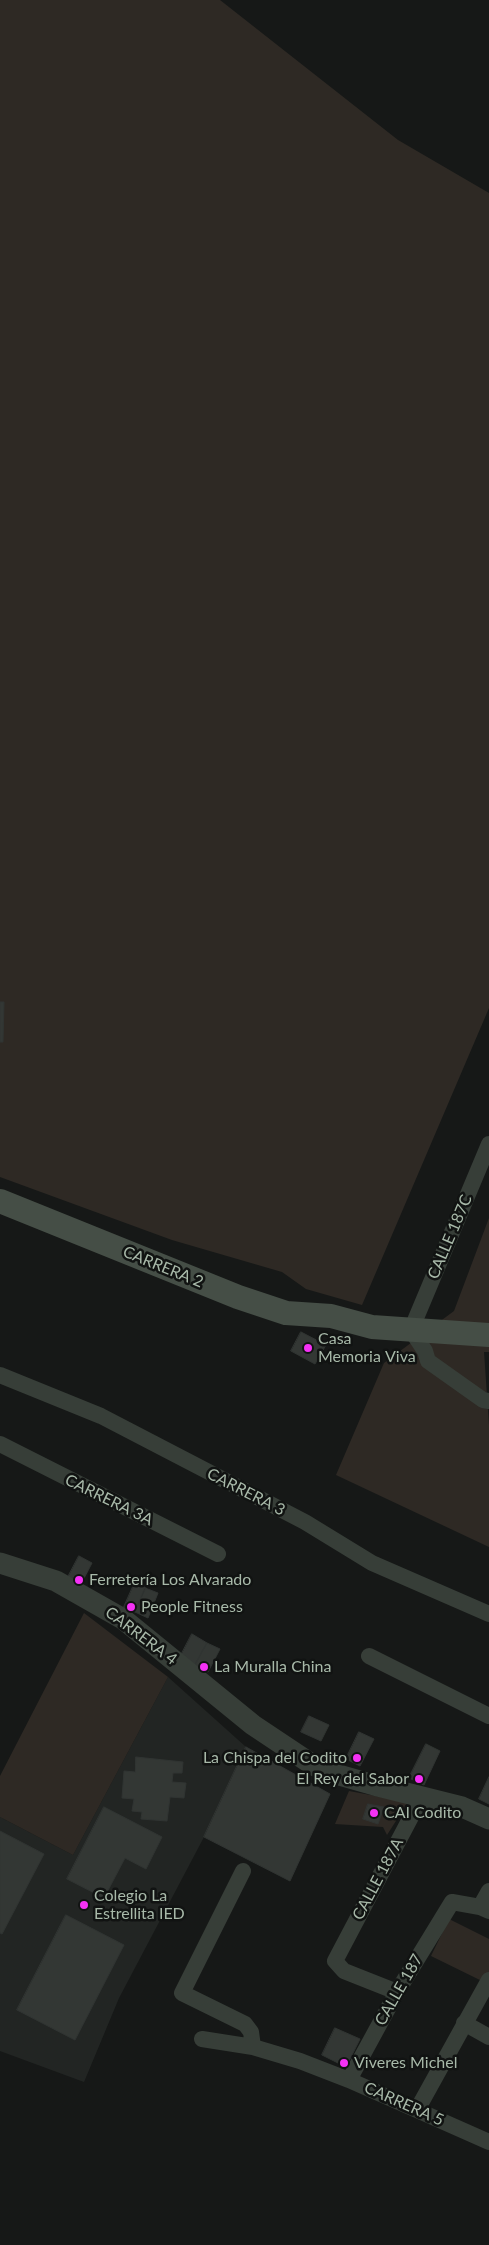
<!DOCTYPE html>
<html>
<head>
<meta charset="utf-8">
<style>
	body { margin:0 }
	canvas { display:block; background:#161817 }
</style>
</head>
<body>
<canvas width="489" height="2245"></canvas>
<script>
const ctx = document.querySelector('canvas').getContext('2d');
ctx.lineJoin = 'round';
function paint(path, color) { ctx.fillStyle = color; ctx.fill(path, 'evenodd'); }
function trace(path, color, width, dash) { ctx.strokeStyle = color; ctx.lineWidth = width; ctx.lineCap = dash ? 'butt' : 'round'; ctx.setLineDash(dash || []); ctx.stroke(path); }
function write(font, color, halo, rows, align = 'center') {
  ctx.font = font + ' Lato,sans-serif'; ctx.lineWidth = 5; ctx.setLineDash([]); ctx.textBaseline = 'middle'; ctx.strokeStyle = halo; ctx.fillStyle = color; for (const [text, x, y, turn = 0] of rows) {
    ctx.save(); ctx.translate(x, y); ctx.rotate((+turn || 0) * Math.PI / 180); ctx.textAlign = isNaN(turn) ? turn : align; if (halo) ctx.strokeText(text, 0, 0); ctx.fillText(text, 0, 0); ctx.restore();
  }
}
paint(new Path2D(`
	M 168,1677 L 246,1747 L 204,1837 L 119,1998 L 84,2082 L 0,2051 L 0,1817 L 73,1855 Z`), '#222523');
paint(new Path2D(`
	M 0,0 L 220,0 L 398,140 L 489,193 L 489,1008 L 362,1305 L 306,1289 L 282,1272 L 172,1240 L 0,1177 Z
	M 489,1218 L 489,1352 L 484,1352 L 489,1425 L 489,1547 L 336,1475 L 384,1363 L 454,1311 Z
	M 84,1613 L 168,1677 L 73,1855 L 0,1817 L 0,1776 Z
	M 349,1791 L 408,1802 L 387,1835 L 383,1827 L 335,1824 Z
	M 449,1919 L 489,1939 L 489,1973 L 484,1982 L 431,1956 Z`), '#2e2924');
const building = new Path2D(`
	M 0,1002 L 4,1002 L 3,1042 L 0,1042 Z
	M 301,1332 L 326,1345 L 315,1364 L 291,1351 Z
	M 79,1556 L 92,1563 L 81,1584 L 68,1577 Z
	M 136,1580 L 147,1585 L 135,1612 L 124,1607 Z
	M 145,1588 L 158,1593 L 148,1618 L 135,1612 Z
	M 192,1634 L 207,1643 L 195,1665 L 180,1657 Z
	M 207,1643 L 220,1649 L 208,1672 L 195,1665 Z
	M 309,1716 L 329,1725 L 321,1741 L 301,1732 Z
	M 359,1732 L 374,1739 L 360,1766 L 346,1759 Z
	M 426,1744 L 440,1751 L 424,1785 L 409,1778 Z
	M 246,1747 L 330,1794 L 290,1881 L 204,1837 Z
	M 136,1757 L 183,1762 L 182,1773 L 173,1773 L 172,1782 L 186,1783 L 184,1798 L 170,1797 L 167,1821 L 141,1819 L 142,1812 L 132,1811 L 134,1799 L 122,1798 L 124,1771 L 135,1772 Z
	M 489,1777 L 489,1804 L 479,1799 Z
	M 368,1804 L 384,1807 L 378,1824 L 363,1819 Z
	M 104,1807 L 162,1837 L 146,1869 L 125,1858 L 104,1898 L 67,1879 Z
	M 0,1831 L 44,1854 L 2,1934 L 0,1933 Z
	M 66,1915 L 124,1945 L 75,2040 L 17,2010 Z
	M 335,2028 L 360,2039 L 346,2067 L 322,2055 Z`);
paint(building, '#333734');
trace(building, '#303432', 1);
trace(new Path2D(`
	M 489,1144 L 411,1330 L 425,1351 L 428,1361 L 483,1400 L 489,1401
	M 0,1375 L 101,1416 L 305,1522 L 372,1563 L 489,1614
	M 0,1444 L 218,1554
	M 369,1656 L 489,1716
	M 243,1871 L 182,1993 L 245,2024 L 251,2032 L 253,2047
	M 480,1907 L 489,1891
	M 397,1992 L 344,1971 L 335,1961 L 421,1798
	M 464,2023 L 489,2037
	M 202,2039 L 253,2047 L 300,2061 L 349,2080 L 489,2142
	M 349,2080 L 397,1992 L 452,1902 L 480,1907 L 489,1911
	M 417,2110 L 489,1980`), '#373e38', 16);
trace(new Path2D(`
	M 0,1563 L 56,1581 L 123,1619 L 253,1725 L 313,1765 L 332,1773 L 374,1785 L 462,1807 L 489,1819`), '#373e38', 21);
trace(new Path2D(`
	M 0,1201 L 238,1297 L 286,1313 L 331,1316 L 372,1327 L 489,1335`), '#454e46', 24);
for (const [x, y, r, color] of [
	[308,1348,5,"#f531f5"],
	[79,1580,5,"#f531f5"],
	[131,1607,5,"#f531f5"],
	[204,1667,5,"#f531f5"],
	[357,1758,5,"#f531f5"],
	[419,1779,5,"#f531f5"],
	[374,1813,5,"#f531f5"],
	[84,1905,5,"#f531f5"],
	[344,2063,5,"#f531f5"]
]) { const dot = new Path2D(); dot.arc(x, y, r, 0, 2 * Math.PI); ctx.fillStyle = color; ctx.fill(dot); trace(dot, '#111312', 2); }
write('16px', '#a8b9a9', '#111312', [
	["CALLE 187C",450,1237,-67],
	["CARRERA 2",163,1267,22],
	["CARRERA 3",246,1492,27],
	["CARRERA 3A",109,1500,26],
	["CARRERA 4",141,1636,37],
	["CALLE 187A",378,1879,-62],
	["CALLE 187",399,1990,-60],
	["CARRERA 5",404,2104,24]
]);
write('16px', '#a8b9a9', '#111312', [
	["Casa",318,1339],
	["Memoria Viva",318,1357],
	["Ferretería Los Alvarado",89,1580],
	["People Fitness",141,1607],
	["La Muralla China",214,1667],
	["La Chispa del Codito",347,1758,"right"],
	["El Rey del Sabor",409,1779,"right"],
	["CAI Codito",384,1813],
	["Colegio La",94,1896],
	["Estrellita IED",94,1914],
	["Viveres Michel",354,2063]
], 'left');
</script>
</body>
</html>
